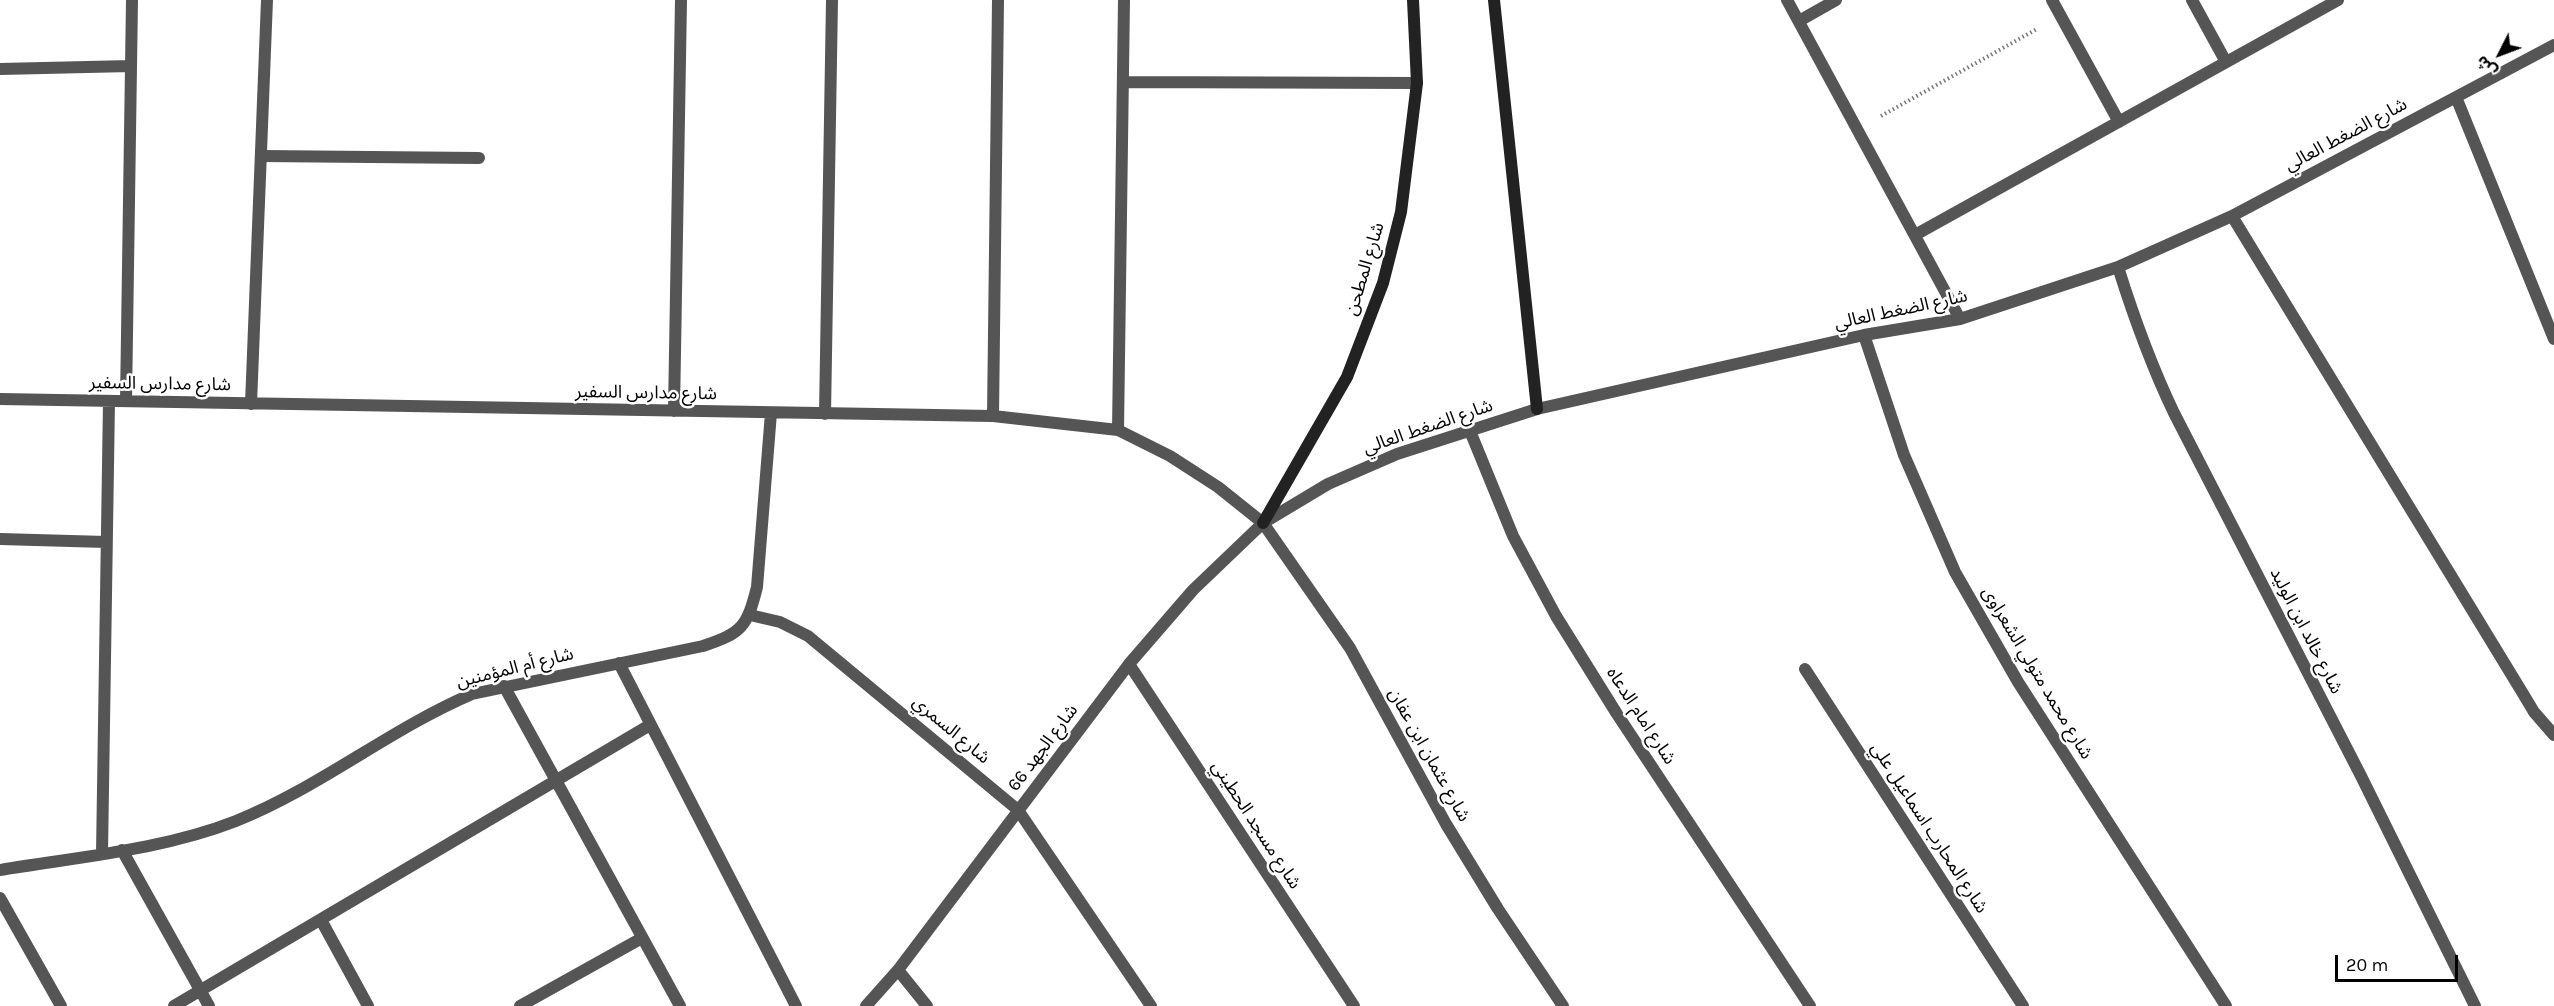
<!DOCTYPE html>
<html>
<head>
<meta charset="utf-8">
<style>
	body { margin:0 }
	#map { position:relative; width:2554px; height:1006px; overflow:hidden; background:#fff; font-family:Karla,"Noto Sans Arabic",sans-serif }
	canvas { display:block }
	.north { position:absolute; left:2470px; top:24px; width:60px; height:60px; -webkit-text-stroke:4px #fff; paint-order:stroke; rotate:228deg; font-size:16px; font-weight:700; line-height:24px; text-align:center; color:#000 }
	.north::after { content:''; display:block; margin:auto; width:21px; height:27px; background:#000; clip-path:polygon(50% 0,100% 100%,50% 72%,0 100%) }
	.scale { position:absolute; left:2335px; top:955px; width:123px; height:27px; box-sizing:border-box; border:3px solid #000; border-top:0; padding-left:8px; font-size:18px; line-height:21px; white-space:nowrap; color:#000; -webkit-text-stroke:4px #fff; paint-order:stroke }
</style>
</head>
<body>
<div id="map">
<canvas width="2554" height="1006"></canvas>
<div class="north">ش</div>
<div class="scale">20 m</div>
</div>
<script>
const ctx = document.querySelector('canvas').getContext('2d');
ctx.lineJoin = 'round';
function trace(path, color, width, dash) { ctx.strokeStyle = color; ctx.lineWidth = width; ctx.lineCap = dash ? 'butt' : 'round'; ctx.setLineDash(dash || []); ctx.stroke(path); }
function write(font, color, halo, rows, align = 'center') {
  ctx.font = font + ' Karla,"Noto Sans Arabic",sans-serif'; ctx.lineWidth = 5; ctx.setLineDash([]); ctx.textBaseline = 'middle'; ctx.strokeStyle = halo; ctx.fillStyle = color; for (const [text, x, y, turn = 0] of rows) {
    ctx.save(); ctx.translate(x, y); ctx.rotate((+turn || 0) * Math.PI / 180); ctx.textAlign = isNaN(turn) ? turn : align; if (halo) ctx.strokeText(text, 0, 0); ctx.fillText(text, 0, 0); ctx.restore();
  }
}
trace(new Path2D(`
	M 1881,116 L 2037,29`), '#777', 4, [1.5, 3]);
trace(new Path2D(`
	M 261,156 L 479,158`), '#555', 12);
trace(new Path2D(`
	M 1787,0 L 1960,319
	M 2052,0 L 2119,122
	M 2192,0 L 2226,62
	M 1799,21 L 1836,0
	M 0,69 L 131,66
	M 1123,82 L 1417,83
	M 2456,97 L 2554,339
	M 2232,216 L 2522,692 L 2534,712 L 2554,735
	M 1915,235 L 2338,0
	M 2118,267 C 2134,318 2151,365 2174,413 L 2360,774 L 2475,1006
	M 1864,335 L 1904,455 L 1955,572 L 2018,682 L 2226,1006
	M 0,399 L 993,416 L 1118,430 L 1170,456 L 1218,487 L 1263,523 L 1350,648 L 1446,824 L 1498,909 L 1563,1006
	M 126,401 L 132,0
	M 251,404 L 267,0
	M 674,411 L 681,0
	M 825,414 L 832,0
	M 993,416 L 998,0
	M 1118,430 L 1124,0
	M 1470,431 L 1513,536 L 1556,616 L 1617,714 L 1810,1006
	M 0,539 L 106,542
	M 750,615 L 780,622 L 808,636 L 1018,810 L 1151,1006
	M 619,663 L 796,1006
	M 1129,664 L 1354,1006
	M 1805,669 L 2023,1006
	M 504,686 L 680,1006
	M 122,850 L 209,1006
	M 102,853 L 109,401
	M 0,870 C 78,857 162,850 236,821 C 319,788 390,729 472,694 L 703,646 C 742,633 747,627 757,587 L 771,413
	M 0,898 L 61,1006
	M 321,920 L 368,1006
	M 898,970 L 927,1006
	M 174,1006 L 650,725
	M 520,1006 L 642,938
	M 866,1006 L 898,970 L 1129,664 L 1193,590 L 1263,523 L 1328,484 L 1397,454 L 1537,409 L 1864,335 L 1960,319 L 2118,267 L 2232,216 L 2554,45`), '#555', 12);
trace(new Path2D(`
	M 1494,0 L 1537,409
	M 1263,523 L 1347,377 L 1383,283 L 1401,212 L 1417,83 L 1413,0`), '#222', 12);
write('18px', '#000', '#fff', [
	["شارع الضغط العالي",2346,135,-28],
	["شارع المطحن",1365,269,-73],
	["شارع الضغط العالي",1901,310,-12],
	["شارع مدارس السفير",160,384,1],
	["شارع مدارس السفير",646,393,1],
	["شارع الضغط العالي",1428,427,-19],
	["شارع خالد ابن الوليد",2306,631,63],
	["شارع أم المؤمنين",515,668,-14],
	["شارع محمد متولي الشعراوى",2037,673,59],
	["شارع امام الدعاه",1641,716,57],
	["شارع السمري",951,730,40],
	["شارع الجهد 66",1043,748,-53],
	["شارع عثمان ابن عفان",1429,755,61],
	["شارع مسجد الحطيني",1256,825,57],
	["شارع المحارب اسماعيل علي",1929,828,57]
]);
</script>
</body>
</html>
